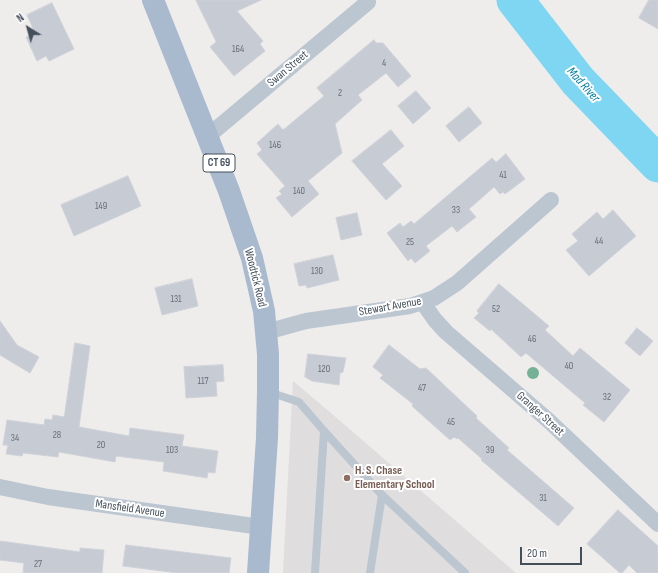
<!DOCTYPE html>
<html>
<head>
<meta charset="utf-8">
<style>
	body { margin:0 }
	#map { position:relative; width:658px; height:573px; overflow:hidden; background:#efecec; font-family:"Sofia Sans Condensed",sans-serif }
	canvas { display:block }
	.north { position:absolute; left:8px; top:8px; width:40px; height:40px; -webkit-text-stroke:3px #fff; paint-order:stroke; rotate:323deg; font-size:11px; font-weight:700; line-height:16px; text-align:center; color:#434f5b }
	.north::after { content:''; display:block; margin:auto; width:14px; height:18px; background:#434f5b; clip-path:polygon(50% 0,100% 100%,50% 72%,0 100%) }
	.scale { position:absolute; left:520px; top:547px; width:62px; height:18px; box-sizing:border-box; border:2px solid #434f5b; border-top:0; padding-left:5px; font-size:12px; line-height:14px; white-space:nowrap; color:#434f5b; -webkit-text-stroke:3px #fff; paint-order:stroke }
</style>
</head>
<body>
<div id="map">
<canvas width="658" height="573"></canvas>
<div class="north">N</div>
<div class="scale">20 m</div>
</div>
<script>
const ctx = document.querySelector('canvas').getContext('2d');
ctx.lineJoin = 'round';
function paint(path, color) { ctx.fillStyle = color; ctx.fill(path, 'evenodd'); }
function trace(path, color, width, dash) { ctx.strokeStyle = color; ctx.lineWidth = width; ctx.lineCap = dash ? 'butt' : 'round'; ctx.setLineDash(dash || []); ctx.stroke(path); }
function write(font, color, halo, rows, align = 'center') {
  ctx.font = font + ' "Sofia Sans Condensed",sans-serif'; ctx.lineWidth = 4; ctx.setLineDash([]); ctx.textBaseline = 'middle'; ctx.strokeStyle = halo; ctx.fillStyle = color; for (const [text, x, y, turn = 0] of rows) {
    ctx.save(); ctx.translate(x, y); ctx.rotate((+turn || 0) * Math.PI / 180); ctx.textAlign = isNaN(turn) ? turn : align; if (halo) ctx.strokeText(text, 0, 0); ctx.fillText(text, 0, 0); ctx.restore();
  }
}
paint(new Path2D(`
	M 293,381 L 331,413 L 516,573 L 283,573 Z`), '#e0ddde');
trace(new Path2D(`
	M 515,0 L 578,81 L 658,164`), '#7ed6f3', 37);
const building = new Path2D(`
	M 196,0 L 261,0 L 237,11 L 263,41 L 260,44 L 265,51 L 234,76 L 210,47 L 216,42 Z
	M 649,0 L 658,0 L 658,29 L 639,18 Z
	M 52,3 L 74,49 L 49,61 L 46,56 L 37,61 L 26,37 L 35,33 L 27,15 Z
	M 374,40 L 376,43 L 383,43 L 411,76 L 398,87 L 386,73 L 358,95 L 362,100 L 335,124 L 342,153 L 308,181 L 319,194 L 292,217 L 276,198 L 282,194 L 279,191 L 285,186 L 257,154 L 262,150 L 257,143 L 278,124 L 283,130 L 324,96 L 317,88 Z
	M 416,91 L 431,108 L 413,124 L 398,106 Z
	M 469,107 L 482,123 L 459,142 L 446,126 Z
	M 391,130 L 404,146 L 382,164 L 402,186 L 386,200 L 352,161 Z
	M 506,154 L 525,179 L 505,194 L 503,192 L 500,194 L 494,187 L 469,209 L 476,217 L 457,232 L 452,226 L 426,246 L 430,251 L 415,263 L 411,258 L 408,261 L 387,233 L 400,223 L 403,227 L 411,221 L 414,224 L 492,158 L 496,162 Z
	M 128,176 L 141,206 L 74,236 L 61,205 Z
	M 613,210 L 636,236 L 589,276 L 566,250 L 578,241 L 572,234 L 597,212 L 603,219 Z
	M 357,213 L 362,235 L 341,240 L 336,218 Z
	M 333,255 L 339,280 L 307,288 L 306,285 L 299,286 L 294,264 Z
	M 192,279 L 198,306 L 162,315 L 155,288 Z
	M 499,284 L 549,326 L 545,330 L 573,356 L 580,348 L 630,390 L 604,422 L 583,405 L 585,403 L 533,359 L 526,353 L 521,357 L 491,329 L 490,331 L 474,318 L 479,313 L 477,311 Z
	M 0,321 L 17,345 L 39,357 L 30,373 L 0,355 Z
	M 637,328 L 653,341 L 640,356 L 625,343 Z
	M 75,343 L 90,346 L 79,427 L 129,436 L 130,428 L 184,435 L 182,446 L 218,451 L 215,473 L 208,472 L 207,478 L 163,471 L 164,462 L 116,456 L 115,462 L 59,452 L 58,457 L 23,453 L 22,456 L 6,454 L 8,445 L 3,445 L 7,420 L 44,425 L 45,419 L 52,420 L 53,415 L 64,417 Z
	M 389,345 L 420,369 L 426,368 L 477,416 L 476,418 L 509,448 L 507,450 L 574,508 L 558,526 L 481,460 L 482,459 L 458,438 L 457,439 L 454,437 L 450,440 L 412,406 L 413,404 L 380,378 L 383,375 L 373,367 Z
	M 308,354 L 346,358 L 343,372 L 340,373 L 339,385 L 312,381 L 305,377 Z
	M 223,365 L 224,381 L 216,382 L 217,396 L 186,398 L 184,367 Z
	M 618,510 L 658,546 L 658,573 L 637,573 L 629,565 L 622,573 L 620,573 L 587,544 Z
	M 0,541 L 80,552 L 80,548 L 104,550 L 102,573 L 23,573 L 24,563 L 0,560 Z
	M 126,545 L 231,558 L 229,573 L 178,573 L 123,566 Z`);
paint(building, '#c7cbd3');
trace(building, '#cfd2d9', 1);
trace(new Path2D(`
	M 269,392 L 299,402 L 324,431 L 382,495 L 370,573
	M 382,495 L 465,573
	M 315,573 L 324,431`), '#bbc6d0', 8);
trace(new Path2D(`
	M 208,136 L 368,2
	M 423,303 L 435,320 L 446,332 L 549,421 L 658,524
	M 266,332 L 306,321 L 410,306 L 434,298 L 457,283 L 551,200
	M 0,487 L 48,497 L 261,527`), '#bbc6d0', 16);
trace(new Path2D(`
	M 153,0 L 229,191 L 252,258 L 264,311 L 268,354 L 268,391 L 267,438 L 258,573`), '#a9bace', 22);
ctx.fillStyle = '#74b195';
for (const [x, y] of [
	[533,373]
]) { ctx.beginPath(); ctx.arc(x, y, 6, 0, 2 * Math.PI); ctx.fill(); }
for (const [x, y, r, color] of [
	[347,478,4,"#8d6e63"]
]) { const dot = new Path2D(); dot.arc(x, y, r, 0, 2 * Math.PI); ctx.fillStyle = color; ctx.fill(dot); trace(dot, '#fff', 1.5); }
write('10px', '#646e79', null, [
	["164",238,49],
	["4",384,63],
	["2",340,93],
	["146",275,145],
	["41",503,175],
	["140",299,191],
	["149",101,206],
	["33",456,210],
	["44",599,241],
	["25",410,242],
	["130",317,271],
	["131",176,299],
	["52",496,309],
	["46",532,339],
	["40",569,366],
	["120",324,369],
	["117",203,381],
	["47",422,388],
	["32",607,397],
	["45",451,422],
	["28",57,435],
	["34",15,438],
	["20",101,445],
	["103",172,450],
	["39",490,450],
	["31",543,498],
	["27",38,564]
]);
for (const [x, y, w] of [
	[219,163,32]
]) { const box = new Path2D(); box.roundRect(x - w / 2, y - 9, w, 18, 3); ctx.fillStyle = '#fff'; ctx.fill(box); trace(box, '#434f5b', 1); }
write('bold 11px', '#434f5b', null, [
	["CT 69",219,163]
]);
write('12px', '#434f5b', '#fff', [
	["Swan Street",288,69,-40],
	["Woodtick Road",255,278,76],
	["Stewart Avenue",390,307,-10],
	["Granger Street",540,414,42],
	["Mansfield Avenue",130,509,8]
]);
write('bold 12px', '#785e54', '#fff', [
	["H. S. Chase",355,471],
	["Elementary School",355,485]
], 'left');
write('italic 13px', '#017fa9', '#fff', [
	["Mad River",583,85,48]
]);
</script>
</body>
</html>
